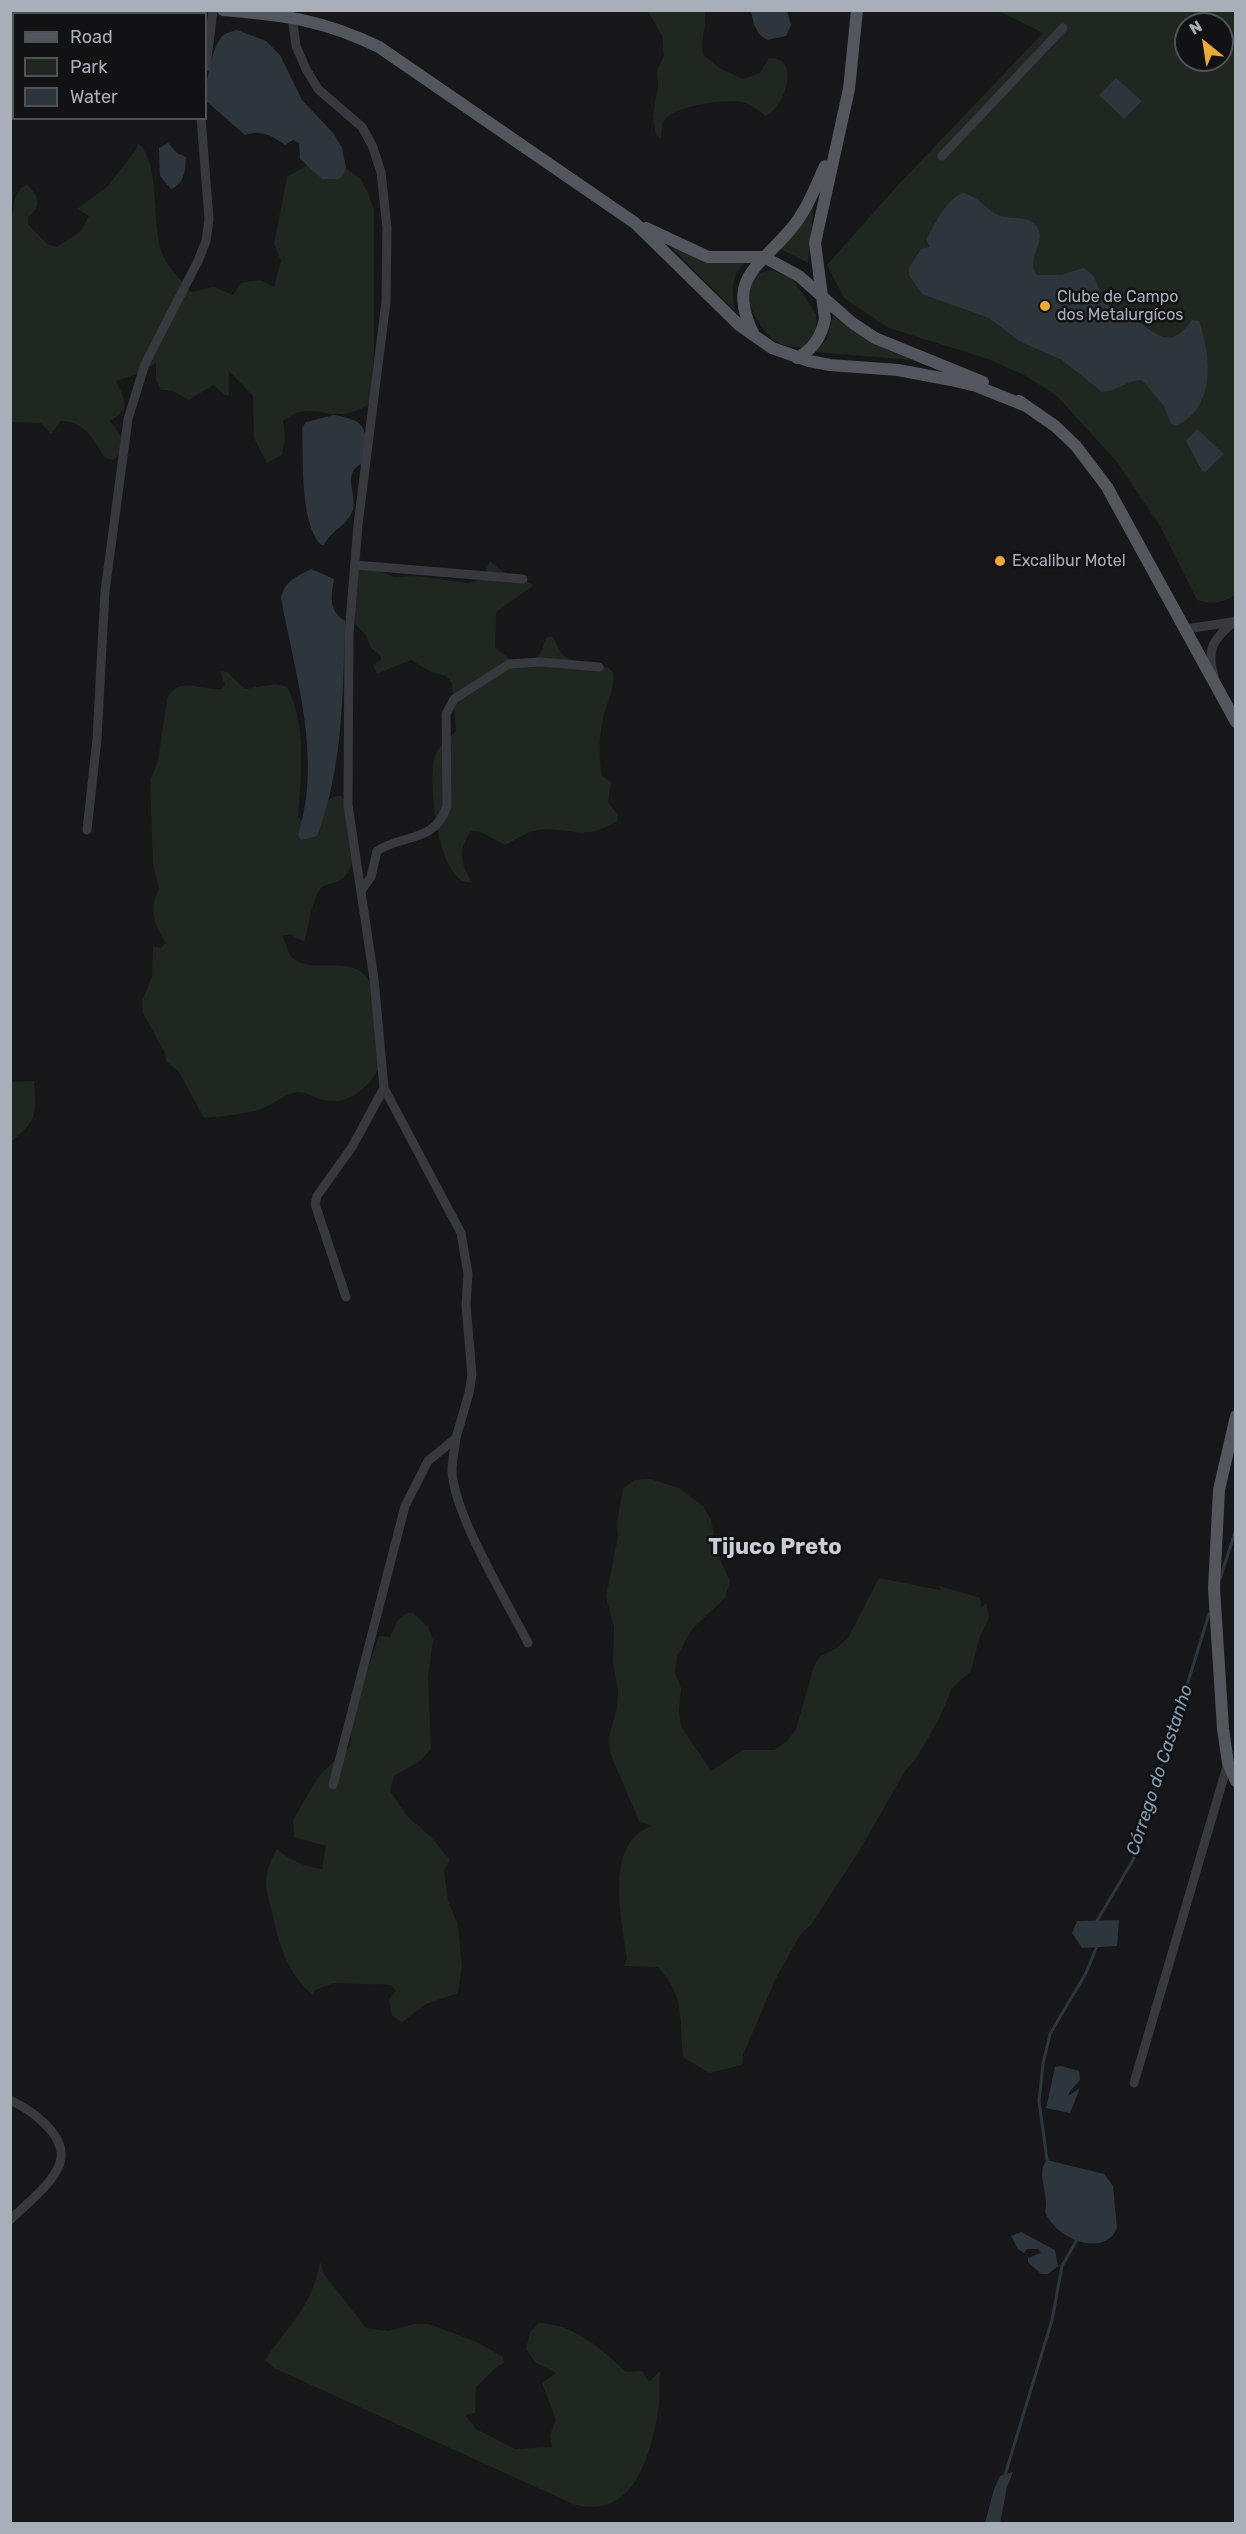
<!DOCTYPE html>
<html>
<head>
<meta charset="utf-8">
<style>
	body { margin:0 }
	#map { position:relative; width:1246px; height:2534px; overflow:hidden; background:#171719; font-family:Rubik,sans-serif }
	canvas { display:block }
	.frame { position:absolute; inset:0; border:12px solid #a9afb8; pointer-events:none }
	.legend { position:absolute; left:12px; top:12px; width:195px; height:108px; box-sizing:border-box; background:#121214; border:2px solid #4e5156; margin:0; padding:8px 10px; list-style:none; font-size:18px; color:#a9afb8 }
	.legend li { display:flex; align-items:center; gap:12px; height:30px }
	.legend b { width:30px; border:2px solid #4e5156 }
	.north { position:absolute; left:1174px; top:12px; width:60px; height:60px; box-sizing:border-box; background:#121214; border:2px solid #4e5156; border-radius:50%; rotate:330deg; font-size:16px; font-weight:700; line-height:24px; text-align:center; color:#a9afb8 }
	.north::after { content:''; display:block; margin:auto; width:21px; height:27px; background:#edaa3a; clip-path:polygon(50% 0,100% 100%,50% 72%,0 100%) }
</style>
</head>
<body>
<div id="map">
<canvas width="1246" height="2534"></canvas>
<div class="frame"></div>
<ul class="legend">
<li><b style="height:8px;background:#54565d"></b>Road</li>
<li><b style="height:16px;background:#1f2720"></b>Park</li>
<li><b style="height:16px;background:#2d363d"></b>Water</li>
</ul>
<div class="north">N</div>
</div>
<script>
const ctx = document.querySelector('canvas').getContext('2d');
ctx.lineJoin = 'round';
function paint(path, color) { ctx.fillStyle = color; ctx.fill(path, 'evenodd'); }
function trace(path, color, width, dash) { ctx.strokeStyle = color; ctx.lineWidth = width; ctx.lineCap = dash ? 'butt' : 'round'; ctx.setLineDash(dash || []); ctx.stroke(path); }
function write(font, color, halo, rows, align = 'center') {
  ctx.font = font + ' Rubik,sans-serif'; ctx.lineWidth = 5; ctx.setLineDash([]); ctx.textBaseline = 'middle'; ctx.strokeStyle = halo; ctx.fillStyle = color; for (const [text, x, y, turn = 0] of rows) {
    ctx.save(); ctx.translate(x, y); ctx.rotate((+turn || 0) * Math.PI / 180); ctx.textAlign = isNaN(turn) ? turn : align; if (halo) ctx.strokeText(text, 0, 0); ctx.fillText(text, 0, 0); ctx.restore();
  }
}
paint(new Path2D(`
	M 11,10 L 117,10 L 117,11 L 111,14 L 14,14 L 13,56 L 11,58 Z
	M 648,11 L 704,11 C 708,26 700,37 703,55 L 721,69 L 743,79 L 760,73 L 769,58 C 802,56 785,107 766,116 C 759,110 751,104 741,102 C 723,99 682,105 667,117 C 661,122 662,131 661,139 L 656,135 L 653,116 L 658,86 L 657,70 L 664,56 L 662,36 Z
	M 999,11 L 1235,11 L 1235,595 C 1222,604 1212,604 1197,600 L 1160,526 L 1117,462 L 1057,396 L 1024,375 L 988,359 L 889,328 L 844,298 L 827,265 L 898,185 L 1043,33 ZM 1186,24 L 1222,24 L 1222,60 L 1186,60 Z
	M 138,143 C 160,161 152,222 161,251 C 166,266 181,280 191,292 L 214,287 L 233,295 L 241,283 L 260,280 L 274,287 L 281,261 L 274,244 L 287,177 L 313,162 L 333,160 L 360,178 L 368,193 L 374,210 L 374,350 L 371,402 C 334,431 314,395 283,421 L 285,437 L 282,455 L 267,463 L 254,438 L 253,396 L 229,371 L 229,395 L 225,395 L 213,385 L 189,400 L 171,390 L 161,390 L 156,379 L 156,363 L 140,373 L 116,381 C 125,401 132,408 110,421 C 122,435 130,447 113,460 L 105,458 C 93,439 86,422 61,421 L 51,434 L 41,423 L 11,422 L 10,231 L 15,198 L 21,188 L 27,185 C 40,196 42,207 28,217 L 28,224 L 47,244 L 57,247 L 81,231 L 89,216 L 77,209 L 107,187 L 136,150 Z
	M 814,201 L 808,263 L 779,248 Z
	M 669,245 L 745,262 C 730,278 732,290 735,311 Z
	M 772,270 L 793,279 L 816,314 L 816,334 L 805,348 C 798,347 788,347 781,344 C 755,332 728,274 772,270 Z
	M 833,315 C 856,337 883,348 912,360 L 815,352 L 827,339 Z
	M 490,561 L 502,571 L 534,585 L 496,612 L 495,648 L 510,659 L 529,664 L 540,654 L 546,638 L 552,636 L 563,656 L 591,668 L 607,667 L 613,672 C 616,688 606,703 603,719 C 599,738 598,756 602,776 L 611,782 L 608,802 L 618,815 L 617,821 C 581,845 564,822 530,832 C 522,835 513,841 505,845 L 481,832 L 471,831 C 458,850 460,863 472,882 C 438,889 427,777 435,756 C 439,746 449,738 456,731 L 452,683 L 446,676 L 431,672 L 411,660 L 377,674 L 373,665 L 381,660 L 381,656 L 371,648 L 366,635 L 356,625 L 353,615 L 359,567 L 374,569 L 394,577 L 415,576 L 468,583 L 482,579 Z
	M 220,671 L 227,672 L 245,689 L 276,684 L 287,687 C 307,724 301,776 298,817 L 301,820 C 318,819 323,794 342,796 L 346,802 C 349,823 362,863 342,879 C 334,885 324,882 318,892 C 311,906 309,926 304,942 L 290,934 L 282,936 C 288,945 287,957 299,962 C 324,972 356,954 371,984 L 381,1063 C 374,1084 348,1107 324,1100 C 313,1098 304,1089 293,1093 C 280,1097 268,1108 255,1111 C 239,1115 221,1116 204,1118 L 179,1072 L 166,1061 L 165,1053 L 143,1013 L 142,1001 L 152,977 L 153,946 L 161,948 L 166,943 C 154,925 148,909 159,889 L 153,864 L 150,781 L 158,761 L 167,699 C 178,674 203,692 222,689 L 225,685 Z
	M 34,1081 C 36,1116 38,1119 11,1142 L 11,1082 Z
	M 650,1479 L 679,1488 L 703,1506 L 711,1520 L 718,1555 L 730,1581 L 725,1598 L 692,1629 L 677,1656 L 675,1673 L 681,1688 L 679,1711 L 681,1727 L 711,1771 L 743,1750 L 774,1750 L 787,1741 L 796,1729 L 814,1666 L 820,1656 L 837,1648 L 848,1638 L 879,1578 L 940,1590 L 940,1586 L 980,1598 L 981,1608 L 986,1603 L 989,1617 L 979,1639 L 971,1671 L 952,1688 L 939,1719 L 916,1759 L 905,1771 L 861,1848 L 811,1925 L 800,1935 L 775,1980 L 743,2055 L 742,2065 L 709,2073 L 683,2057 C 679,2019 686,1998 658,1967 L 624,1966 L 627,1958 C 622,1920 603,1842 652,1826 L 639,1821 L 610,1753 L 609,1737 L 617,1708 L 618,1691 L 613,1661 L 614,1627 L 606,1597 L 618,1537 L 617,1523 L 623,1489 L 634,1480 Z
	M 407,1613 L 413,1613 L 428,1627 L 433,1640 L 428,1678 L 431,1749 L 420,1761 L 394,1776 L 390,1791 L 407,1816 L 431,1837 L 450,1860 L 444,1870 L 448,1901 L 458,1925 L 462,1966 L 458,1993 L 426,2004 L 402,2022 L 392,2016 L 389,1999 L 396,1991 L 391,1985 L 334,1983 L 315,1990 L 313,1995 C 288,1975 278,1943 272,1912 C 270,1901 265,1891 266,1880 C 267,1868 271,1859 277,1849 C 289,1860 306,1867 322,1869 L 326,1846 L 294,1837 L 293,1820 L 318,1777 L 350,1746 L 353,1711 L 379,1636 L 390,1637 L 398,1620 Z
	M 320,2261 L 324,2274 L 366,2328 L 388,2331 L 414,2324 L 429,2324 L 477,2342 L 503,2357 L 504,2363 L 496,2367 L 476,2387 L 475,2413 L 465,2415 L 476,2429 L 515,2449 L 552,2447 L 550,2435 L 556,2420 L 542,2383 L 556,2373 L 535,2362 L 526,2349 L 530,2332 L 539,2323 C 574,2324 602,2349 626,2372 L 642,2371 L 649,2382 L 660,2371 C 659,2382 660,2393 659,2404 C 652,2451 636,2522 573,2504 L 274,2368 L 265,2360 C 289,2325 313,2306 320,2261 Z`), '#1f2720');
paint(new Path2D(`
	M 751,11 L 787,11 L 791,25 L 786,36 L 767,40 L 760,35 L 754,25 Z
	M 237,30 L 266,41 L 280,55 L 302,100 L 334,134 L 342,148 L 346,168 L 343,176 L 338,179 L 322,179 L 300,159 L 299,143 L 293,140 L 285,145 C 272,135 260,130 245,135 L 206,101 C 205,86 211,52 220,39 C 224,33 230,32 237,30 Z
	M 1116,78 L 1142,101 L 1124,119 L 1099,95 Z
	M 168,143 L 177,153 L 186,157 C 185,170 185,184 171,189 L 160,176 L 159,148 Z
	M 963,193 C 980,197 984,208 998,215 C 1010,221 1034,213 1039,231 C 1044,246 1025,260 1037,275 L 1061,275 L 1083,268 C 1099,276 1096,289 1106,302 C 1112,309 1126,314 1134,319 C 1159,335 1169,351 1192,320 L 1199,321 C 1211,357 1217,406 1176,426 L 1171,424 L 1164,406 L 1142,380 C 1128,380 1117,391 1102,392 L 1062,360 L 1019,341 L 989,318 L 922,294 L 909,275 L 909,268 L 921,249 L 930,247 L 926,240 C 935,224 946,199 963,193 Z
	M 334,415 C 370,421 367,431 363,463 C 341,473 357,492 353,509 C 348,526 331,530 324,545 L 321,545 C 299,521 304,460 302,428 L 306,422 Z
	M 1197,429 L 1224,454 L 1205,472 L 1202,471 L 1186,441 Z
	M 311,569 L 334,579 C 331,597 328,610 345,621 C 343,693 343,769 317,836 L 301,840 L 298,835 C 323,758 295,675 281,598 C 285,581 296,577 311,569 Z
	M 1119,1920 L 1117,1946 L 1082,1948 L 1072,1933 L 1077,1921 Z
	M 1061,2066 L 1079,2071 L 1080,2080 L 1070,2091 L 1068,2096 L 1080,2088 L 1070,2113 L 1046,2108 L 1055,2067 Z
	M 1047,2160 L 1104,2174 L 1113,2186 L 1117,2228 C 1104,2260 1053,2237 1045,2211 C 1050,2196 1035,2173 1047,2160 Z
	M 1021,2232 L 1055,2250 L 1058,2266 L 1048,2274 L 1041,2274 L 1028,2262 L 1028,2258 L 1041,2253 L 1038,2249 L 1027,2249 L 1024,2253 L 1018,2249 L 1011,2236 Z
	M 1013,2472 L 1007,2487 L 1000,2523 L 985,2523 L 994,2489 L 1000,2476 Z`), '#2d363d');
trace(new Path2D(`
	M 1220,1579 L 1236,1529
	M 1097,1921 L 1133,1860 L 1209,1614
	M 1047,2160 L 1039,2101 L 1043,2064 L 1050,2034 L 1086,1973 L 1097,1946
	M 1005,2475 L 1052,2320 L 1062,2266 L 1078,2238`), '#2d363d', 3);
trace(new Path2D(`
	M 292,16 L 296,46 L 306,69 L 318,89 L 362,127 L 372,145 L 381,172 L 387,228 L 386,302 L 358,525 L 349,634 L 348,805 L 374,979 L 384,1088 L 461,1233 L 468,1274 L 466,1305 L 472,1375 L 469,1393 L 456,1438 L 428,1461 L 405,1506 L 333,1785
	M 206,67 L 213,10
	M 942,156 L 1063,28
	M 355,565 L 523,579
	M 1186,629 L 1232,622
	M 1214,676 C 1205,649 1215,637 1236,620
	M 87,830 L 97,739 L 105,591 L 128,419 L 145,364 L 198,261 L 206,241 L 209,219 L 201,118
	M 361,891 L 371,877 L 377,851 C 404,833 434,844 447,806 L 446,714 L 454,699 L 509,664 L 540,662 L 599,667
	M 346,1297 L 315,1204 L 317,1196 L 352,1147 L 384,1088
	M 456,1438 C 455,1449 452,1460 452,1470 C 453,1513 507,1602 528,1643
	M 1134,2083 L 1228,1763
	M 10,2100 C 31,2110 68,2135 60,2163 C 53,2184 26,2204 10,2220`), '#38393e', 9);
trace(new Path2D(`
	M 223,10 C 286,16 322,19 379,47 L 635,223 L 739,325 L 772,348 L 809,361 L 830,365 L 898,370 L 951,380 L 976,386 L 1026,406
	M 153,14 L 183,10
	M 10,85 L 14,83
	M 646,228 L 708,257 L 763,257 L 775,263 L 799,276 L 851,322 L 875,338 L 983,382
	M 754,335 C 726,279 757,269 790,230 C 806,212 815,188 825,166
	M 797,358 C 813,349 821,338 825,319 L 815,243 L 849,89 L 857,10
	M 1019,401 L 1055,426 L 1076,446 L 1107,487 L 1236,722
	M 1236,1416 L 1219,1490 L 1214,1588 L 1223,1729 L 1228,1763 L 1236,1781`), '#54565d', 12);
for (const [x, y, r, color] of [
	[1045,306,6,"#edaa3a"],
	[1000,561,6,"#edaa3a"]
]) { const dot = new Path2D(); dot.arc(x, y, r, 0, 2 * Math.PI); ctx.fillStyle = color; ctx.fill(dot); trace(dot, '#121214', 2); }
write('16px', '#a9afb8', '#121214', [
	["Clube de Campo",1057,297],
	["dos Metalurgícos",1057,315],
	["Excalibur Motel",1012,561]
], 'left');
write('italic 18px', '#819db2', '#121214', [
	["Córrego do Castanho",1160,1770,-72]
]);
write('bold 22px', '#cacdd4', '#121214', [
	["Tijuco Preto",775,1548]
]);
</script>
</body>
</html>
